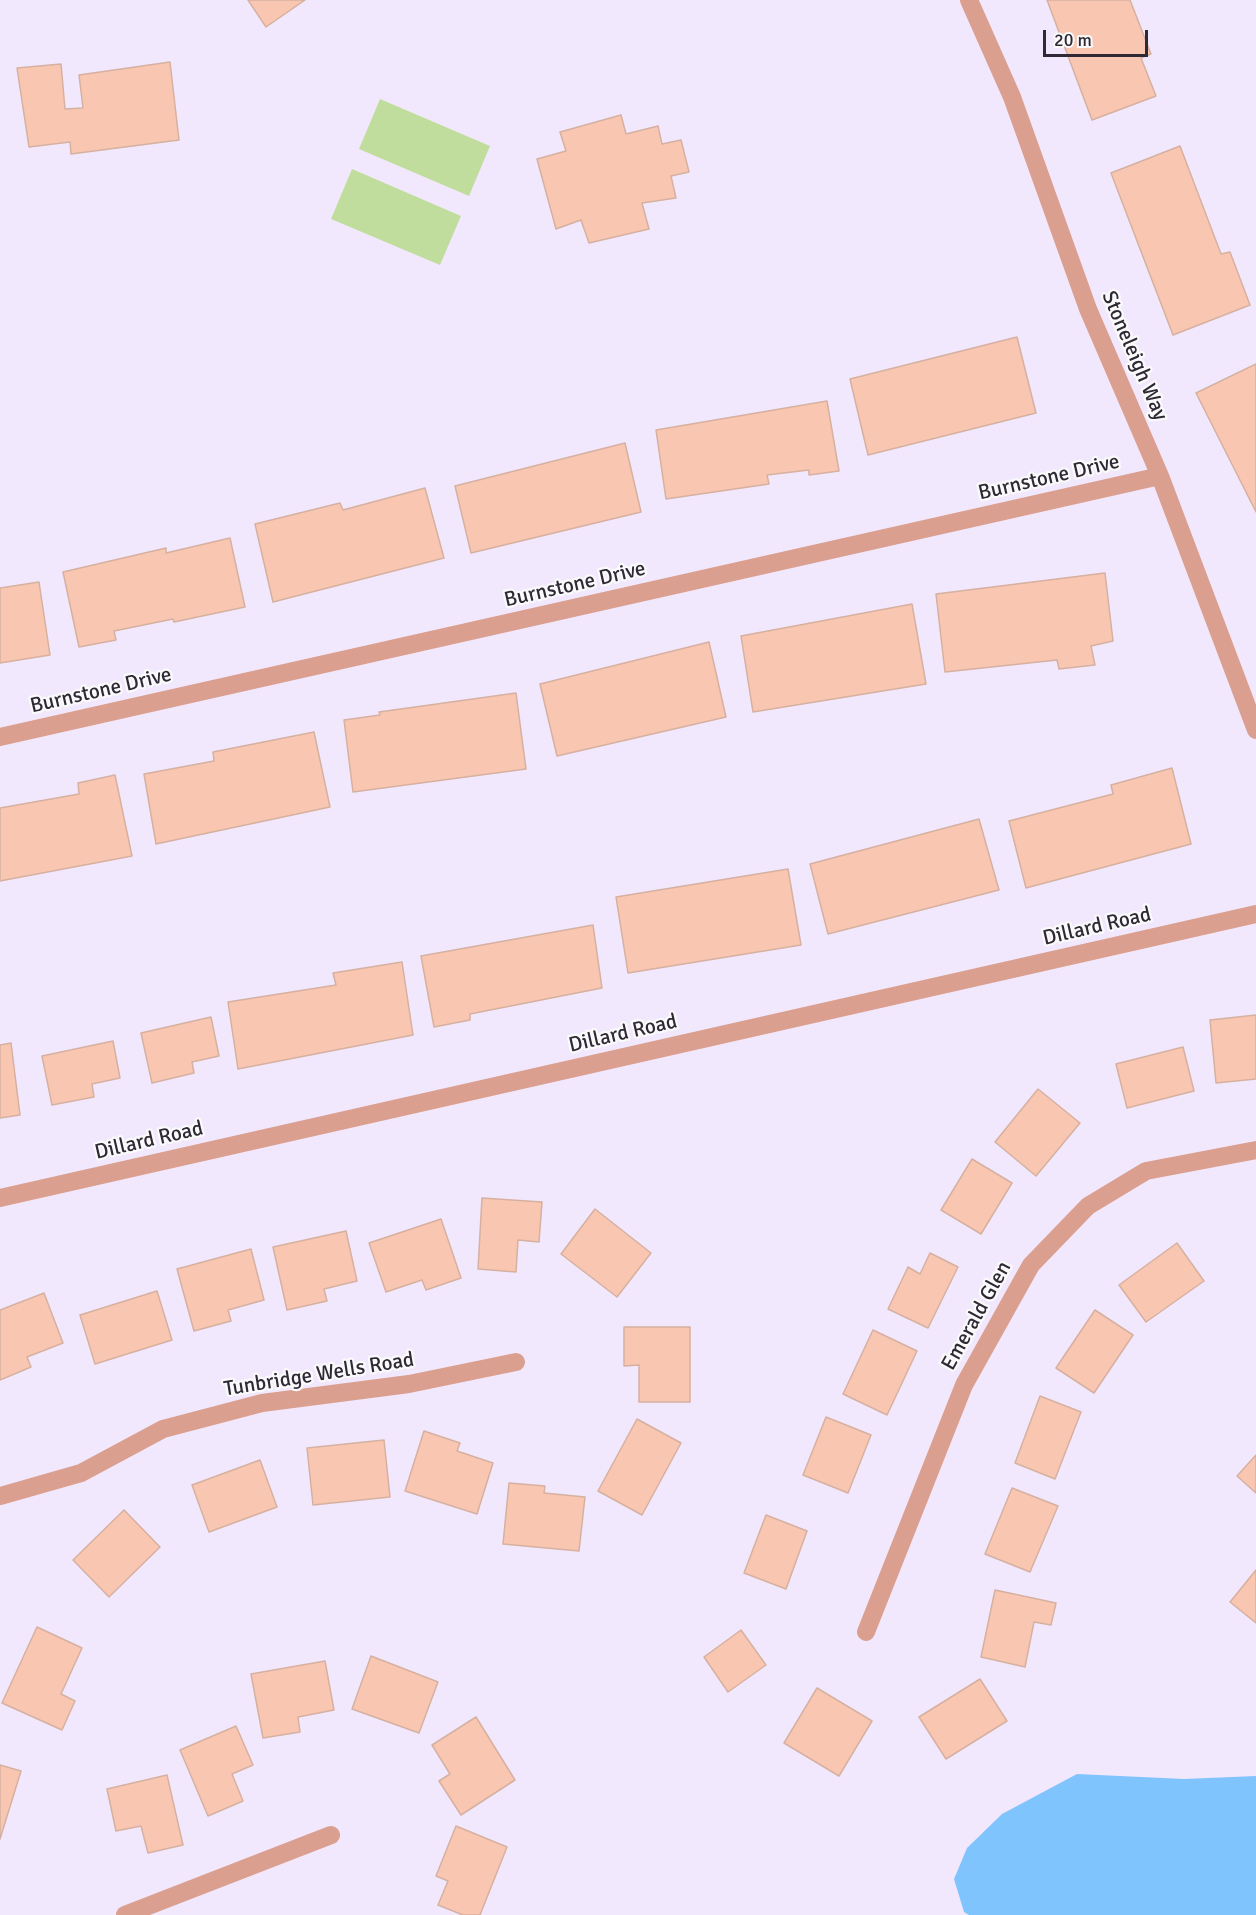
<!DOCTYPE html>
<html>
<head>
<meta charset="utf-8">
<style>
	body { margin:0 }
	#map { position:relative; width:1256px; height:1915px; overflow:hidden; background:#f2e8fd; font-family:Signika,sans-serif }
	canvas { display:block }
	.scale { position:absolute; left:1043px; top:30px; width:105px; height:27px; box-sizing:border-box; border:3px solid #2f2935; border-top:0; padding-left:8px; font-size:18px; line-height:21px; white-space:nowrap; color:#2f2935; -webkit-text-stroke:4px #fafafa; paint-order:stroke }
</style>
</head>
<body>
<div id="map">
<canvas width="1256" height="1915"></canvas>
<div class="scale">20 m</div>
</div>
<script>
const ctx = document.querySelector('canvas').getContext('2d');
ctx.lineJoin = 'round';
function paint(path, color) { ctx.fillStyle = color; ctx.fill(path, 'evenodd'); }
function trace(path, color, width, dash) { ctx.strokeStyle = color; ctx.lineWidth = width; ctx.lineCap = dash ? 'butt' : 'round'; ctx.setLineDash(dash || []); ctx.stroke(path); }
function write(font, color, halo, rows, align = 'center') {
  ctx.font = font + ' Signika,sans-serif'; ctx.lineWidth = 4.5; ctx.setLineDash([]); ctx.textBaseline = 'middle'; ctx.strokeStyle = halo; ctx.fillStyle = color; for (const [text, x, y, turn = 0] of rows) {
    ctx.save(); ctx.translate(x, y); ctx.rotate((+turn || 0) * Math.PI / 180); ctx.textAlign = isNaN(turn) ? turn : align; if (halo) ctx.strokeText(text, 0, 0); ctx.fillText(text, 0, 0); ctx.restore();
  }
}
paint(new Path2D(`
	M 380,99 L 490,146 L 469,196 L 359,149 Z
	M 352,169 L 461,216 L 440,265 L 331,219 Z`), '#c1dd9d');
paint(new Path2D(`
	M 1077,1774 L 1184,1779 L 1256,1776 L 1256,1915 L 969,1915 L 964,1912 L 954,1879 L 967,1848 L 1002,1814 Z`), '#80c4fe');
const building = new Path2D(`
	M 248,0 L 305,0 L 266,27 Z
	M 1047,0 L 1130,0 L 1151,54 L 1141,58 L 1156,96 L 1092,120 Z
	M 170,62 L 179,140 L 71,154 L 70,142 L 29,147 L 17,68 L 61,64 L 65,109 L 83,108 L 79,75 Z
	M 621,115 L 626,134 L 658,126 L 662,144 L 681,140 L 689,172 L 671,176 L 676,198 L 642,203 L 649,229 L 589,243 L 581,220 L 556,229 L 537,159 L 566,151 L 560,132 Z
	M 1180,146 L 1221,254 L 1230,252 L 1250,305 L 1173,335 L 1111,173 Z
	M 1017,337 L 1036,413 L 868,455 L 850,379 Z
	M 1256,364 L 1256,512 L 1196,393 Z
	M 827,401 L 839,471 L 809,475 L 809,470 L 767,475 L 769,484 L 666,499 L 656,430 Z
	M 625,443 L 641,512 L 471,553 L 455,486 Z
	M 425,488 L 444,558 L 273,602 L 255,524 L 340,503 L 343,510 Z
	M 230,538 L 245,607 L 174,622 L 173,619 L 114,631 L 116,640 L 79,647 L 63,572 L 166,548 L 166,553 Z
	M 1105,573 L 1113,641 L 1091,646 L 1095,665 L 1059,669 L 1057,660 L 945,672 L 936,594 Z
	M 39,582 L 50,655 L 0,663 L 0,588 Z
	M 912,604 L 926,684 L 753,712 L 741,636 Z
	M 709,642 L 726,717 L 557,756 L 540,684 Z
	M 516,693 L 526,769 L 353,792 L 344,720 L 380,715 L 379,712 Z
	M 314,732 L 330,807 L 156,844 L 144,774 L 214,761 L 213,752 Z
	M 1172,768 L 1191,844 L 1026,888 L 1009,821 L 1113,794 L 1111,785 Z
	M 115,775 L 132,856 L 0,881 L 0,808 L 79,794 L 78,783 Z
	M 979,819 L 999,890 L 828,934 L 810,864 Z
	M 788,869 L 801,945 L 628,973 L 616,897 Z
	M 593,925 L 602,988 L 470,1014 L 470,1020 L 434,1027 L 421,956 Z
	M 402,962 L 413,1035 L 238,1069 L 228,1002 L 336,985 L 333,973 Z
	M 1256,1015 L 1256,1079 L 1216,1083 L 1210,1020 Z
	M 211,1017 L 219,1056 L 192,1062 L 194,1073 L 152,1083 L 141,1033 Z
	M 113,1041 L 120,1078 L 92,1084 L 94,1097 L 52,1105 L 42,1056 Z
	M 11,1043 L 20,1115 L 0,1118 L 0,1045 Z
	M 1183,1047 L 1194,1091 L 1127,1108 L 1116,1064 Z
	M 1038,1089 L 1080,1123 L 1036,1176 L 995,1142 Z
	M 972,1159 L 1012,1183 L 981,1234 L 941,1210 Z
	M 482,1198 L 542,1202 L 539,1242 L 518,1240 L 516,1272 L 478,1269 Z
	M 595,1209 L 651,1253 L 617,1297 L 561,1254 Z
	M 441,1219 L 461,1278 L 426,1290 L 422,1280 L 386,1292 L 369,1243 Z
	M 346,1231 L 357,1281 L 324,1289 L 327,1301 L 287,1310 L 273,1247 Z
	M 1177,1243 L 1204,1281 L 1146,1322 L 1119,1285 Z
	M 251,1249 L 264,1300 L 228,1310 L 231,1321 L 194,1331 L 177,1269 Z
	M 930,1253 L 958,1267 L 928,1328 L 888,1309 L 908,1267 L 920,1274 Z
	M 157,1291 L 172,1340 L 95,1364 L 80,1315 Z
	M 44,1293 L 63,1343 L 27,1357 L 31,1367 L 0,1380 L 0,1310 Z
	M 1095,1310 L 1133,1335 L 1094,1393 L 1056,1368 Z
	M 624,1327 L 690,1327 L 690,1402 L 639,1402 L 639,1365 L 624,1366 Z
	M 873,1330 L 917,1351 L 887,1415 L 843,1394 Z
	M 1040,1396 L 1081,1412 L 1055,1479 L 1015,1463 Z
	M 826,1417 L 871,1435 L 848,1493 L 803,1475 Z
	M 637,1419 L 681,1443 L 642,1515 L 598,1491 Z
	M 424,1431 L 460,1443 L 457,1451 L 493,1463 L 477,1514 L 405,1491 Z
	M 384,1440 L 390,1497 L 313,1505 L 307,1448 Z
	M 1256,1455 L 1256,1493 L 1237,1476 Z
	M 260,1460 L 277,1507 L 209,1532 L 192,1485 Z
	M 509,1483 L 545,1486 L 544,1493 L 585,1497 L 579,1551 L 503,1544 Z
	M 1012,1488 L 1058,1506 L 1030,1572 L 985,1554 Z
	M 124,1510 L 160,1547 L 109,1597 L 73,1560 Z
	M 766,1515 L 807,1531 L 786,1589 L 744,1573 Z
	M 1256,1570 L 1256,1623 L 1230,1602 Z
	M 995,1590 L 1056,1603 L 1051,1625 L 1034,1622 L 1025,1667 L 981,1657 Z
	M 37,1627 L 82,1648 L 61,1694 L 75,1701 L 62,1730 L 2,1703 Z
	M 741,1630 L 766,1665 L 728,1692 L 704,1657 Z
	M 371,1656 L 438,1682 L 419,1733 L 352,1709 Z
	M 325,1661 L 334,1710 L 298,1717 L 300,1732 L 263,1738 L 251,1674 Z
	M 980,1679 L 1007,1721 L 946,1759 L 919,1717 Z
	M 817,1688 L 872,1721 L 839,1776 L 784,1743 Z
	M 476,1717 L 515,1780 L 461,1815 L 439,1781 L 450,1774 L 432,1745 Z
	M 236,1726 L 253,1765 L 232,1774 L 243,1801 L 208,1816 L 180,1750 Z
	M 0,1765 L 21,1771 L 0,1839 Z
	M 167,1775 L 183,1845 L 148,1853 L 141,1826 L 116,1831 L 107,1789 Z
	M 456,1826 L 507,1847 L 480,1915 L 463,1915 L 438,1905 L 448,1881 L 436,1876 Z`);
paint(building, '#f9c7b1');
trace(building, '#d6b0a0', 1.5);
trace(new Path2D(`
	M 969,0 L 1012,97 L 1088,309 L 1160,476 L 1256,730
	M 0,737 L 1160,476
	M 0,1198 L 1256,914
	M 0,1496 L 81,1473 L 163,1429 L 262,1403 L 409,1384 L 516,1362
	M 866,1632 L 964,1385 L 1031,1265 L 1088,1206 L 1146,1171 L 1256,1150
	M 125,1915 L 331,1835`), '#da9f8e', 18);
write('21px', '#2f2935', '#fafafa', [
	["Stoneleigh Way",1134,356,67],
	["Burnstone Drive",1049,478,-13],
	["Burnstone Drive",575,585,-13],
	["Burnstone Drive",101,691,-13],
	["Dillard Road",1097,927,-13],
	["Dillard Road",623,1034,-13],
	["Dillard Road",149,1141,-13],
	["Emerald Glen",977,1316,-61],
	["Tunbridge Wells Road",319,1375,-9]
]);
</script>
</body>
</html>
